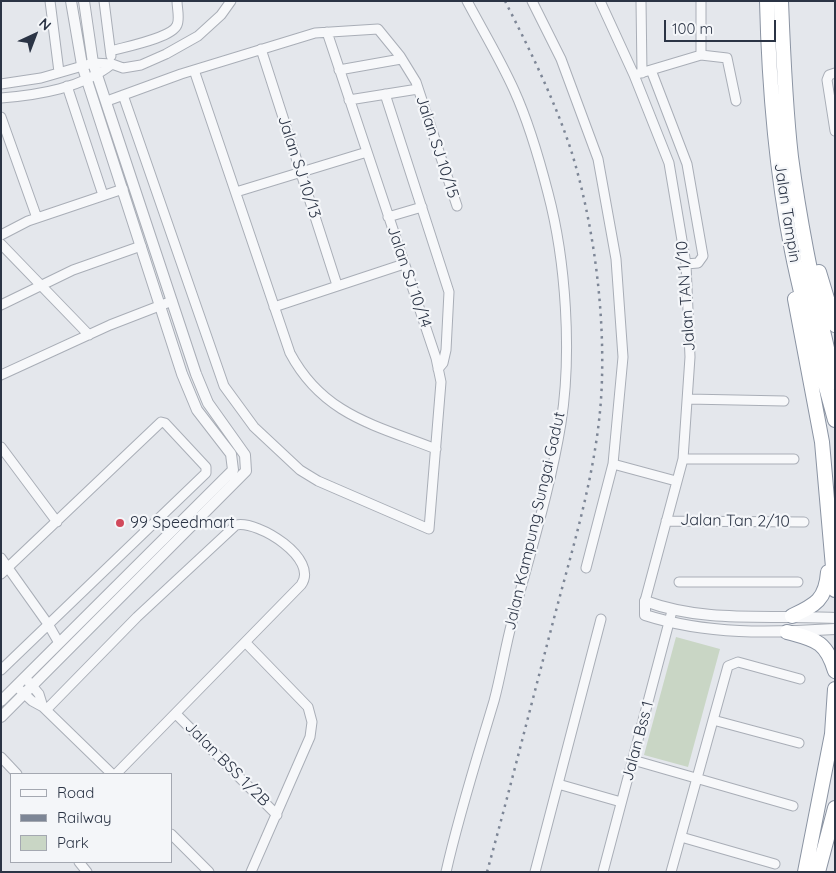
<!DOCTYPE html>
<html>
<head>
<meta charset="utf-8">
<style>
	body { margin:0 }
	#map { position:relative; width:836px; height:873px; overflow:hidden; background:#e4e7ec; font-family:Quicksand,sans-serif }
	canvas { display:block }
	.frame { position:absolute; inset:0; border:2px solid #2b3445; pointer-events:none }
	.legend { position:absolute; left:10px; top:773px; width:162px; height:90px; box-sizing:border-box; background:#f4f6f9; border:1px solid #a4a8b1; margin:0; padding:6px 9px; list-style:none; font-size:15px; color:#2b3445 }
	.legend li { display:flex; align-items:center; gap:10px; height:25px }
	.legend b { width:25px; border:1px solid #a4a8b1 }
	.north { position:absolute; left:10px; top:10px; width:50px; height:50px; -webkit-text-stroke:4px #f4f6f9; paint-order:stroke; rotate:43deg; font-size:14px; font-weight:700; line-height:20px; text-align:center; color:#2b3445 }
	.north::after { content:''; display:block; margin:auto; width:18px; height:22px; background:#2b3445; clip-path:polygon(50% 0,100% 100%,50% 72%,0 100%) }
	.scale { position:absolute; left:664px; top:20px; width:112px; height:22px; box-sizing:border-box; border:2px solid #2b3445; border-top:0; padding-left:6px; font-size:15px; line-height:18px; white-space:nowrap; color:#2b3445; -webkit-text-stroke:4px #f4f6f9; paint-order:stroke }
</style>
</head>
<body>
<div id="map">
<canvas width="836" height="873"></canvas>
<div class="frame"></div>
<ul class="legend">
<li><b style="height:6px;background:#f7f8fa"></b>Road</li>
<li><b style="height:6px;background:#7d8696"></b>Railway</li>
<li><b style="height:14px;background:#c9d6c5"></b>Park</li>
</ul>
<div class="north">N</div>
<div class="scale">100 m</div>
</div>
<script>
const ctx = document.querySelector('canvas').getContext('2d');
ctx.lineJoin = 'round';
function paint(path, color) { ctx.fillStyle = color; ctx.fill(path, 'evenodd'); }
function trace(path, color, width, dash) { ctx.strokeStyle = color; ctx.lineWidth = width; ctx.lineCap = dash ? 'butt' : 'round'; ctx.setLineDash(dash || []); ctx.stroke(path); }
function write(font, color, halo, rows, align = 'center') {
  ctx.font = font + ' Quicksand,sans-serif'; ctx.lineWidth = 4.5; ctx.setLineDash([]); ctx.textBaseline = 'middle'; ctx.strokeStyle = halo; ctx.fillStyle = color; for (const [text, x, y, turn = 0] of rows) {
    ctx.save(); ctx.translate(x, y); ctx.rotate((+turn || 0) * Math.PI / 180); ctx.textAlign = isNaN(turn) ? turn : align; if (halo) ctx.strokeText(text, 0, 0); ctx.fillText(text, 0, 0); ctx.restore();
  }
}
paint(new Path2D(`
	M 676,637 L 720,649 L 688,767 L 644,755 Z`), '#c9d6c5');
const minor = new Path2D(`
	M 50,1 L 59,72
	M 104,1 L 111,56
	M 532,1 L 561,59 L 598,159 L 616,259 L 623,357 L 613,464 L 586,568
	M 600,1 L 634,75 L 669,163 L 686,264 L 690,357 L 683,459 L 645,601
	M 641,1 L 642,73
	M 261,49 L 337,285
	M 111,51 C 124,47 172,38 177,25 C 180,19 177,8 177,1
	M 701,55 L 727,58 L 736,101
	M 194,70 L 290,353 C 323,415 375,425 436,449
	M 339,70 L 401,59
	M 651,70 L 687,164 L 703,256 L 698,263 L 686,264
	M 835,73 L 829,75 L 827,80 L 835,131
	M 634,75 L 701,55 L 701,1
	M 1,84 L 41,78 L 93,63 L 112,64 L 123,68 L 141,65 L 166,54 L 198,36 L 221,15 L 231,1
	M 67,86 L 103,195
	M 385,94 L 449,292 L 446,350 L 443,363 L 438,369
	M 123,95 L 224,386 L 254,427 L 300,470 L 318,481 L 429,529 L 441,382 L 436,358 L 327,32
	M 1,98 C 39,95 82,88 112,64
	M 349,100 L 418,89
	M 107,101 L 181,74 L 315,33 L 378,29 L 400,56 L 416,82 L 457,206
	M 1,117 L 37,218
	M 236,192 L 367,152
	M 388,217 L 422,207
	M 1,235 L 28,221 L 123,189
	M 1,244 L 89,335
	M 1,305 L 73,270 L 141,246
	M 274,307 L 404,264
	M 1,375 L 110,325 L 172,301
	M 688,399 L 784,401
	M 1,447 L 57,522
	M 683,459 L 794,459
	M 613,464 L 676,481
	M 666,521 L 804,522
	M 1,558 L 48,624 L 59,643
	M 1,574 L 161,422 L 165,423 L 206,467 L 206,473 L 1,670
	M 679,582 L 798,582
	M 246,643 L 308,707 L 312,722 L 310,737 L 251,872
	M 16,686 L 32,701 L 43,707 L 39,694 L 28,681
	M 43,707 L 112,774
	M 46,710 L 137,617 L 236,525 C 258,520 320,559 301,585 L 116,774
	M 176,714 L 277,815
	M 713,720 L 799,743
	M 1,757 L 17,774
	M 633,760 L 793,806
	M 558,784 L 621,802
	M 171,834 L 209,872
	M 681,837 L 775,864
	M 79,862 L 87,872
	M 446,872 C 459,814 477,758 494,701 C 501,675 505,648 512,622 C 529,556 550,491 561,423 C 572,354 566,261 548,193 C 539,158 529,123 514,90 C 500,59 483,31 467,1
	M 535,872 L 601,619
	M 603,872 L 672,611
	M 671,872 L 728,666 L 738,662 L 800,679`);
const tertiary = new Path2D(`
	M 835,618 C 770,614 707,624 645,601 L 645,615 C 707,635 771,633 835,629
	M 1,701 L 233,470 L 231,454 L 197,410 L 182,374 L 82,65 L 71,1
	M 1,717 L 246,471 L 245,455 L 208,403 L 196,374 L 93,63 L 84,1`);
const trunk = new Path2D(`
	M 767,1 C 769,84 776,169 792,251 C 803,308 820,364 835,420
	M 781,1 C 783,53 785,105 791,157 C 801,232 817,308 835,382
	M 819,272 L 835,325
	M 795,299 L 822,442 L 835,590
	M 792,616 C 815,605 826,600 828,572
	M 787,632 C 816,640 826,641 835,671
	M 805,872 L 832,734 L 835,689
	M 818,872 L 835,808`);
trace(minor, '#a9aeb7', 11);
trace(tertiary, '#a9aeb7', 12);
trace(trunk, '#8b94a3', 16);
trace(minor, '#f7f8fa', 9);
trace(tertiary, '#f7f8fa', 10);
trace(trunk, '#fff', 14);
trace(new Path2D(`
	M 487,872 C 510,789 531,705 553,622 C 574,542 600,462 602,378 C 604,305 593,221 571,150 C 554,99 530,50 505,1`), '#7d8696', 2.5, [2.5, 5]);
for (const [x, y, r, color] of [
	[120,523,5,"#d1495b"]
]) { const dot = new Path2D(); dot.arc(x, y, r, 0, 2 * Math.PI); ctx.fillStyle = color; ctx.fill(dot); trace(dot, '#f4f6f9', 2); }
write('16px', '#2b3445', '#f4f6f9', [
	["Jalan SJ 10/15",437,147,72],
	["Jalan SJ 10/13",299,167,72],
	["Jalan Tampin",787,213,81],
	["Jalan SJ 10/14",409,277,71],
	["Jalan TAN 1/10",686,296,-94],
	["Jalan Kampung Sungai Gadut",535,521,-77],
	["Jalan Tan 2/10",735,521,1],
	["Jalan Bss 1",638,741,-75],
	["Jalan BSS 1/2B",227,764,45]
]);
write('16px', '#2b3445', '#f4f6f9', [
	["99 Speedmart",130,523]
], 'left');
</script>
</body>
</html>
